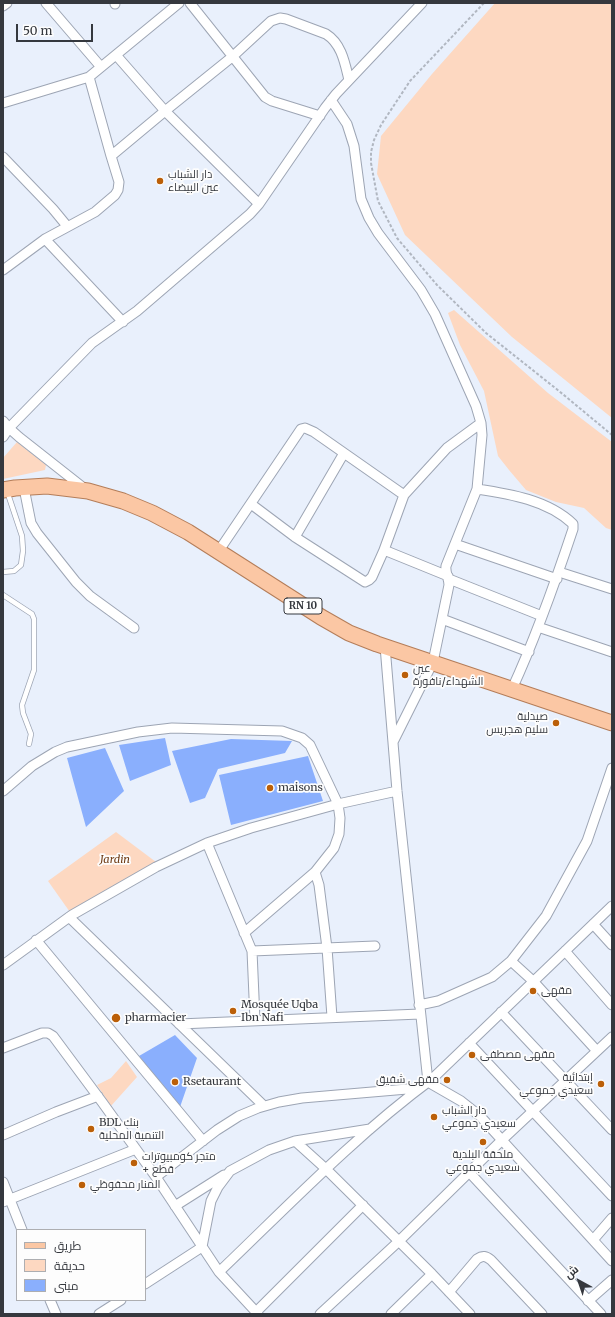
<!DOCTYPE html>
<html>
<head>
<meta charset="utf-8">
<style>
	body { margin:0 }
	#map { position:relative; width:615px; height:1317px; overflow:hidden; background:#e9f0fc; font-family:Merriweather,Cairo,serif }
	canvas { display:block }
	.frame { position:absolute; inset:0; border:4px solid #35383e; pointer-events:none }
	.legend { position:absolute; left:16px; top:1229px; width:130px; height:72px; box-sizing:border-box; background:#fdfdfd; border:1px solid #adaeb1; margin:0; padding:5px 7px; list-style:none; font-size:12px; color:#35383e }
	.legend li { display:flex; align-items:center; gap:8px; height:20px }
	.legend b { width:20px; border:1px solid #adaeb1 }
	.north { position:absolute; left:559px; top:1261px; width:40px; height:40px; -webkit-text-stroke:3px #fdfdfd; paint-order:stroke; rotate:320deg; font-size:11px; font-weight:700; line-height:16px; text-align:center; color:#35383e }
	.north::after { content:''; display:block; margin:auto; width:14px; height:18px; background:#35383e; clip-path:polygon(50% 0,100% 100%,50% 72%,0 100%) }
	.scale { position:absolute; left:16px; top:24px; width:77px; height:18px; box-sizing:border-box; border:2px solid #35383e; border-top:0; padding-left:5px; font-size:12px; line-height:14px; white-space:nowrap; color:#35383e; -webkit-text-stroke:3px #fdfdfd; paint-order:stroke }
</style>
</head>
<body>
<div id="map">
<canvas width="615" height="1317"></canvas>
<div class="frame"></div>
<ul class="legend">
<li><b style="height:5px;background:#fbc7a4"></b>طريق</li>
<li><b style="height:11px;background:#fdd8c1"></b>حديقة</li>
<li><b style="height:11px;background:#8aaffd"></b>مبنى</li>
</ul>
<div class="north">ش</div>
<div class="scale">50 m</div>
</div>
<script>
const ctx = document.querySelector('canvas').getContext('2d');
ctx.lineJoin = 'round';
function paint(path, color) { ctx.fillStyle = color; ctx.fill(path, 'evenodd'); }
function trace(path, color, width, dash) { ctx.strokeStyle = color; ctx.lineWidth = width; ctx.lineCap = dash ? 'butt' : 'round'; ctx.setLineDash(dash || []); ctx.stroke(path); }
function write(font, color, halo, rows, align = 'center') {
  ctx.font = font + ' Merriweather,Cairo,serif'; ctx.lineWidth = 3.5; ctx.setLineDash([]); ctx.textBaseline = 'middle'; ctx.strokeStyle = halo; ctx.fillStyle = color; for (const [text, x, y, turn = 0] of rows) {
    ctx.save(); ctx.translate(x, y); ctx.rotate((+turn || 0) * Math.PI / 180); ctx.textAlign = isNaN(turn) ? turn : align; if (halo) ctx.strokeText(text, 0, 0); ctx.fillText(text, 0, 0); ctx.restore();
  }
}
paint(new Path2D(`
	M 495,3 L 612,3 L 612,418 L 512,337 L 405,235 L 377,174 L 381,136 L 432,74 Z
	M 454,310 L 548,393 L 612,442 L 612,530 L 606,528 L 584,508 L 556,502 L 526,490 L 509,470 L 498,456 L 484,391 L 460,345 L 448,313 Z
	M 17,442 L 46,465 L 45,470 L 3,479 L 3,458 Z
	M 116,832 L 156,862 L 72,915 L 48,881 Z
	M 126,1061 L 137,1077 L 111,1106 L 97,1085 L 111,1078 Z`), '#fdd8c1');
paint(new Path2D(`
	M 165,738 L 171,765 L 130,781 L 119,745 Z
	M 231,739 L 292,741 L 285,753 L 218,769 L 205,798 L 190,803 L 172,751 Z
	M 105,748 L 124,791 L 86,827 L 67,758 Z
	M 308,756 L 323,801 L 231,825 L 219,775 Z
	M 175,1035 L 197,1058 L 180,1107 L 139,1056 Z`), '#8aaffd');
const lane = new Path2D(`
	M 3,572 L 14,571 L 21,565 L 23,551 L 22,536 L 7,491
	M 3,595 L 32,614 L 34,619 L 34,670 L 22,705 L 23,713 L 31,734 L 29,744`);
const street = new Path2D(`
	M 46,3 L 101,67
	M 115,3 L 115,4
	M 190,3 L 265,97 L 272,101 L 320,116
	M 3,6 L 7,3
	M 116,55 L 165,111 L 232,57 L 271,21 L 280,18 L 286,19 L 326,34 C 342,44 345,64 349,80
	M 89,77 L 111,156
	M 331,100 L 347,124 L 354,146 L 361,199 L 369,218 L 378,233 L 421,290 L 435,314 L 476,406 L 481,423 L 482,435 L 477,489 L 446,566 C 445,573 449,578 449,585 L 433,662 L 393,742
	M 3,103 L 89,77 L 179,3
	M 3,157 L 53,209 L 67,226
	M 45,239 L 95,212 L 115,195 L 118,190 L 119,182 L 111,156 L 165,111 L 259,204
	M 3,270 L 45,239 L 123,322
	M 3,421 L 9,428 L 19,437 L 85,489
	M 3,437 L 9,428 L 92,343 L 137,311 L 250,214 L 259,204 L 325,108 L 336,94 L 422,3
	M 24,488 L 31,523 L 37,533 L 76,582 L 90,596 L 134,628
	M 477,489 C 510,494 548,500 573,524 L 573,529 C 555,583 536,637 512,689
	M 251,504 L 295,537 L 365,582 L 369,580 L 372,577 L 384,550 L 448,576
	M 295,537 L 344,453
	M 455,544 L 557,579
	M 384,550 L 404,495
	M 218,552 L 301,429 L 305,428 L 314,432 L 404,495 L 447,448 L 481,423
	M 559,572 L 612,589
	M 449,579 L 542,616
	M 442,619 L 529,652
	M 538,627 L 612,652
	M 385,646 L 397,791 L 428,1082 L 461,1101 L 480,1116 L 612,1261
	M 3,791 L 32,766 L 55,752 L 67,747 L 138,732 L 172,728 L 282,731 L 302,738 L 310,745 L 338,804 L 340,818 L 339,834 L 334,848 L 315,872 L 244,933
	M 207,843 L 252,951 L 375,946
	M 315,872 L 319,885 L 327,948 L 332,1017
	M 69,917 L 264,1106
	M 593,924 L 612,945
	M 36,940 L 203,1141
	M 252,951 L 255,1020
	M 565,951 L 612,1005
	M 511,961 L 533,981 L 597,1051
	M 3,965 L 72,915 L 156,867 L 207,843 L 251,828 L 338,804 L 397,791
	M 419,1005 L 438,1001 L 492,977 L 511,961 L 546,916 L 587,841 L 612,768
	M 501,1012 L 612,1130
	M 179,1024 L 420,1014
	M 469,1043 L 612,1196
	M 3,1048 L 42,1033 L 48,1033 L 53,1036 L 102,1102 L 156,1177 L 219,1272 L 258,1314
	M 3,1135 L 56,1112 L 98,1096
	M 295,1141 L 370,1129
	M 469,1172 L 601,1314
	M 156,1177 L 217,1130 L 239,1116 L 258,1108 L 279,1102 L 302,1098 L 419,1088
	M 3,1182 L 22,1230
	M 3,1202 L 136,1149
	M 175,1206 L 224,1175
	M 593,1240 L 612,1218
	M 219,1272 C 288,1206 355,1136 432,1079 L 612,906
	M 145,1284 L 202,1247 L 211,1201 L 218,1187 L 230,1171 L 269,1150 L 295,1141 L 326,1169 L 432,1274 L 470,1314
	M 449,1292 L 477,1259 C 483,1255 486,1256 491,1260 L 542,1314
	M 50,1300 L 56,1314
	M 588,1301 L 612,1280
	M 256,1312 L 363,1205
	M 99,1314 L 121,1300
	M 320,1314 L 398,1242 L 502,1140 L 612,1037
	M 391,1314 L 432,1274`);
const primary = new Path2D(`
	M 3,490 L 15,488 L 47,486 L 88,491 L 123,501 L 152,513 L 188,532 L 321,617 L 349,633 L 377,644 L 612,723`);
trace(lane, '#9da5b4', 6);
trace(street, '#9da5b4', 11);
trace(primary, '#b47d59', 17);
trace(new Path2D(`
	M 484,3 L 410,81 L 381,125 L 374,140 L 371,152 L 371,163 L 378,201 L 397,238 L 437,285 L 486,333 L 559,391 L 612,435`), '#b1b7c1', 2, [3, 2]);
trace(lane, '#fff', 4.5);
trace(street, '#fff', 9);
trace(primary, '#fbc7a4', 15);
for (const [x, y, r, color] of [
	[160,181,4,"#bb5f08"],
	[405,675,4,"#bb5f08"],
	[556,723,4,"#bb5f08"],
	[270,788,4,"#bb5f08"],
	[533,991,4,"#bb5f08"],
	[233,1011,4,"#bb5f08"],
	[116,1018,5,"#bb5f08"],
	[472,1055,4,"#bb5f08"],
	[447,1080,4,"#bb5f08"],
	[175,1082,4,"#bb5f08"],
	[601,1084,4,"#bb5f08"],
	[434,1117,4,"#bb5f08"],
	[91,1129,4,"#bb5f08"],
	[483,1142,4,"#bb5f08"],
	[134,1163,4,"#bb5f08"],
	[82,1185,4,"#bb5f08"]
]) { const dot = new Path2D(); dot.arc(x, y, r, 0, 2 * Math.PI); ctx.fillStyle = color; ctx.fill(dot); trace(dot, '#fdfdfd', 1.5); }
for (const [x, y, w] of [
	[303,606,38]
]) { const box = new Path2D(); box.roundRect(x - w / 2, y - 8, w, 16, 3); ctx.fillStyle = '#fdfdfd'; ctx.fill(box); trace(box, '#35383e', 1); }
write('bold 10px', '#35383e', null, [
	["RN 10",303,606]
]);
write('11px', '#35383e', '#fdfdfd', [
	["دار الشباب",168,175],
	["عين البيضاء",168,188],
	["عين",413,669],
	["الشهداء/نافورة",413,682],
	["صيدلية",548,717,"right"],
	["سليم هجريس",548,730,"right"],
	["maisons",278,788],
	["مقهى",541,991],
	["Mosquée Uqba",241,1005],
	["Ibn Nafi",241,1018],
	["pharmacier",125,1018],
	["مقهى مصطفى",480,1055],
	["إبتدائية",593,1078,"right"],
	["سعيدي جموعي",593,1091,"right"],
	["مقهى شفيق",439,1080,"right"],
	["Rsetaurant",183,1082],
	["دار الشباب",442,1111],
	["سعيدي جموعي",442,1124],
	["BDL بنك",99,1123],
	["التنمية المحلية",99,1136],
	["ملحقة البلدية",483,1155,"center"],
	["سعيدي جموعي",483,1168,"center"],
	["متجر كومبيوترات",142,1157],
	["+ قطع",142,1170],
	["المنار محفوظي",90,1185]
], 'left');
write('italic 11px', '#6f3b13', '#fdfdfd', [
	["Jardin",115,860]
]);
</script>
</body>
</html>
